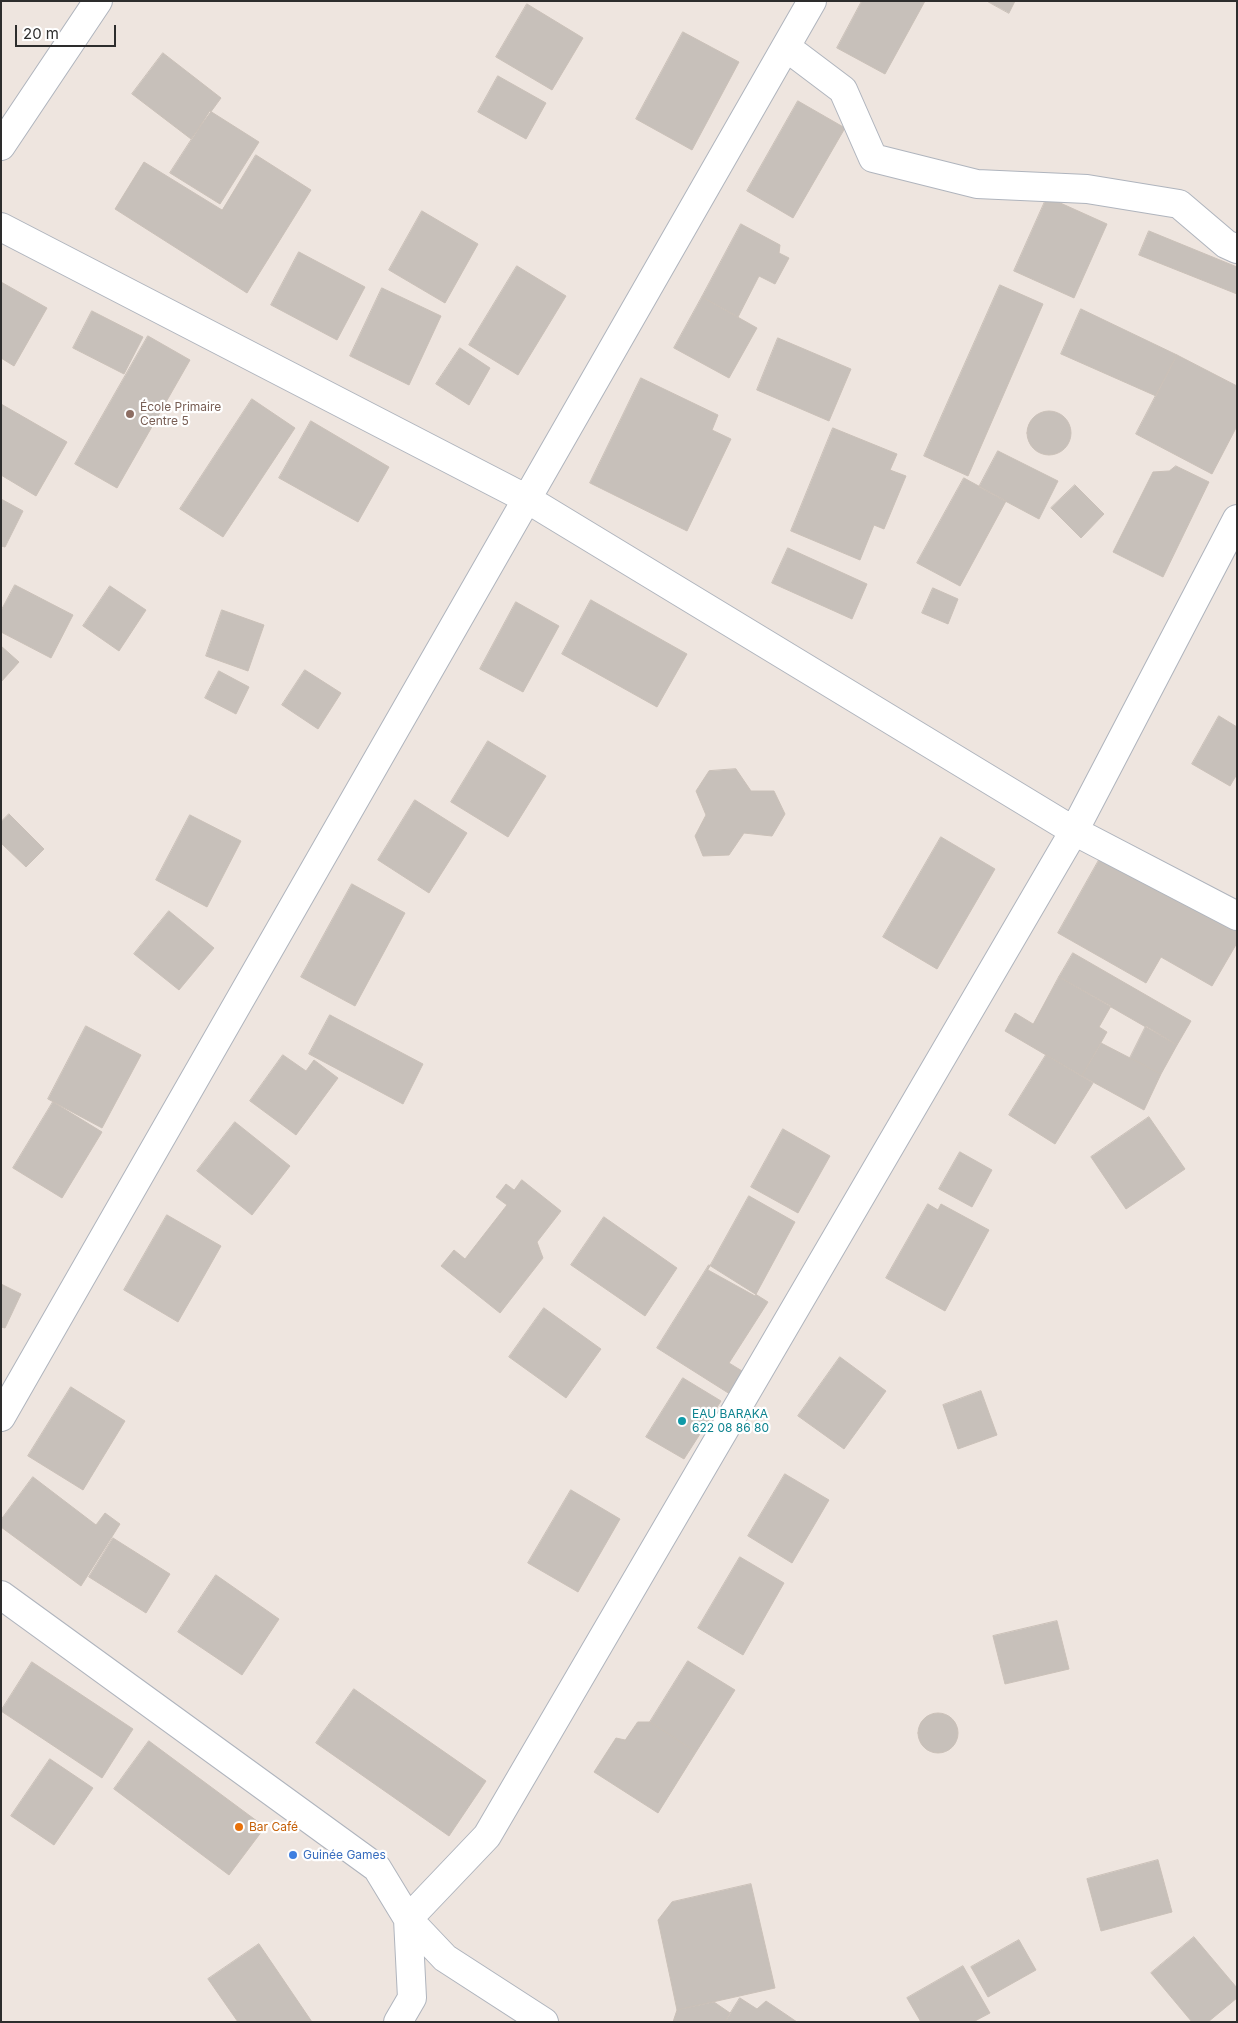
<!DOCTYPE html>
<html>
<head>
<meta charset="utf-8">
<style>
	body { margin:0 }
	#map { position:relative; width:1238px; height:2023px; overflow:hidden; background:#eee5df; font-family:Inter,sans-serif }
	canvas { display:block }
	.frame { position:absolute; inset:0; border:2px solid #2d2d2d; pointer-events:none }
	.scale { position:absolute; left:15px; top:25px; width:101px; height:22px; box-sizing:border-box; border:2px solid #2d2d2d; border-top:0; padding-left:6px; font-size:15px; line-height:18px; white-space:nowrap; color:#2d2d2d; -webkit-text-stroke:4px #fff; paint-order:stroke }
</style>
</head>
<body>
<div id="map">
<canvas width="1238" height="2023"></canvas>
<div class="frame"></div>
<div class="scale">20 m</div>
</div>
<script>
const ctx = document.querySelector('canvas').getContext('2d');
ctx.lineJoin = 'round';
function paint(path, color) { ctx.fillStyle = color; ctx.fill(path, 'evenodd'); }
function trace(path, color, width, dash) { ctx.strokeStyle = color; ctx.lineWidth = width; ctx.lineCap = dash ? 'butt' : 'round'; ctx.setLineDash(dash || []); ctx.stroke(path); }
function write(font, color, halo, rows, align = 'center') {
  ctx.font = font + ' Inter,sans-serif'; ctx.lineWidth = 4.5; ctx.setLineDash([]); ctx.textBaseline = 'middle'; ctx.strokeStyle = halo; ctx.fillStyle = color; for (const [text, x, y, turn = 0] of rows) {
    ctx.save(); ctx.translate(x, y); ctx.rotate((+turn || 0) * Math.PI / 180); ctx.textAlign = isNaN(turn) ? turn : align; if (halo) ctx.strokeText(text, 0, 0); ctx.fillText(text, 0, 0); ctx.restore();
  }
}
const building = new Path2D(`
	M 862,1 L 925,1 L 885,74 L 837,48 Z
	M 987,1 L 1015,1 L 1009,13 Z
	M 527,4 L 583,38 L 552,90 L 496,57 Z
	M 683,32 L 739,62 L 692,150 L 636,119 Z
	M 163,53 L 221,98 L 191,139 L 132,94 Z
	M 498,76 L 546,103 L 526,139 L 478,112 Z
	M 798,101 L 845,128 L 793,218 L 747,191 Z
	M 210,111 L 259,142 L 220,204 L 170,173 Z
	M 256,155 L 311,190 L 247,293 L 115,209 L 144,162 L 222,210 Z
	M 1047,197 L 1107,224 L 1074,298 L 1014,271 Z
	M 422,211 L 478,244 L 445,303 L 389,270 Z
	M 741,224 L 780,245 L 779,253 L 789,258 L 775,284 L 759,276 L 738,317 L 702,297 Z
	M 1149,231 L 1237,267 L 1237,294 L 1139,255 Z
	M 299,252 L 365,287 L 337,340 L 271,305 Z
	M 517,266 L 566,296 L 518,375 L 469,345 Z
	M 1,282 L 47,308 L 14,366 L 1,358 Z
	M 1000,285 L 1043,304 L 968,476 L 924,456 Z
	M 382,288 L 441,316 L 409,385 L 350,356 Z
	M 702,297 L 757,328 L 729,378 L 674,348 Z
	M 1081,309 L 1177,355 L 1156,396 L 1061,354 Z
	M 92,311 L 143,337 L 124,374 L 73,348 Z
	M 148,336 L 190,360 L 117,488 L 75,464 Z
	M 778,338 L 851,369 L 829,421 L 757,390 Z
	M 460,348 L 490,368 L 469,405 L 436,384 Z
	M 1177,355 L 1237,386 L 1237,426 L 1212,474 L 1136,434 Z
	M 641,378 L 718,415 L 712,430 L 731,439 L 687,531 L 590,483 Z
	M 252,399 L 295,428 L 223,537 L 180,509 Z
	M 1,404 L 67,442 L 36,496 L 1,475 Z
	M1027 433a22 22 0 1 1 44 0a22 22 0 1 1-44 0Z
	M 311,421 L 389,467 L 358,522 L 279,478 Z
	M 833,428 L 897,454 L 890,470 L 906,476 L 884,529 L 874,525 L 860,560 L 791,531 Z
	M 998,451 L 1058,481 L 1039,519 L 979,487 Z
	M 1176,466 L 1209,482 L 1163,577 L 1113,552 L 1153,472 L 1169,471 Z
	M 964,478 L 1006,501 L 960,586 L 917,563 Z
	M 1075,485 L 1104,514 L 1081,538 L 1051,508 Z
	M 1,499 L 23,511 L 5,547 L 1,546 Z
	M 788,548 L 867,584 L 852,619 L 772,583 Z
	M 15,585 L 73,615 L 51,658 L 1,632 L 1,611 Z
	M 110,586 L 146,610 L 119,651 L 83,626 Z
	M 933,588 L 958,599 L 948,624 L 922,613 Z
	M 591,600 L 687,654 L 657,707 L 562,654 Z
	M 516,602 L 559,626 L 523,692 L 480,669 Z
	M 222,610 L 264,625 L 248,671 L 206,656 Z
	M 1,646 L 19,662 L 1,682 Z
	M 305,670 L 341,693 L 318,729 L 282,705 Z
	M 219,671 L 249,687 L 236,714 L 205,698 Z
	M 1219,716 L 1237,727 L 1237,774 L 1230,786 L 1192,764 Z
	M 488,741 L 546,776 L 508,837 L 451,802 Z
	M 736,769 L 751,791 L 774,791 L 785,814 L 772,836 L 744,833 L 729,855 L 703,856 L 695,836 L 706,815 L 696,791 L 709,771 Z
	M 415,800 L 467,833 L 429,893 L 378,860 Z
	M 9,814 L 44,849 L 26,867 L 1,843 L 1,822 Z
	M 190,815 L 241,841 L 207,907 L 156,880 Z
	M 941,837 L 995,869 L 937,969 L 883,937 Z
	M 1103,853 L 1237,930 L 1237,943 L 1212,986 L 1161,957 L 1146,983 L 1058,933 Z
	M 352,884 L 405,913 L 355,1006 L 301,977 Z
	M 169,911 L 214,948 L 179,990 L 134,954 Z
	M 1073,953 L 1191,1021 L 1177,1045 L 1059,977 Z
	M 1059,977 L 1111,1006 L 1099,1027 L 1107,1032 L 1082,1076 L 1005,1031 L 1015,1013 L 1033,1024 Z
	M 330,1015 L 423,1064 L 403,1104 L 309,1054 Z
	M 86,1026 L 141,1055 L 102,1128 L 48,1099 Z
	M 1146,1026 L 1177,1045 L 1161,1074 L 1130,1058 Z
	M 1101,1043 L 1161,1074 L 1144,1110 L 1082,1076 Z
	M 283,1055 L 306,1071 L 314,1060 L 338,1078 L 296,1135 L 250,1101 Z
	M 1046,1055 L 1093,1083 L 1055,1144 L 1009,1115 Z
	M 53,1102 L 102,1132 L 62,1198 L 13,1168 Z
	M 1149,1117 L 1185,1169 L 1126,1209 L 1091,1157 Z
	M 235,1122 L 290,1166 L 252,1215 L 197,1171 Z
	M 783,1129 L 830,1156 L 798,1213 L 751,1187 Z
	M 960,1152 L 992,1170 L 972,1207 L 939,1189 Z
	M 522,1180 L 561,1211 L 537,1242 L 543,1258 L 500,1313 L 441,1266 L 454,1250 L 465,1259 L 507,1205 L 496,1197 L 506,1184 L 514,1190 Z
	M 749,1196 L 795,1222 L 755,1296 L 708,1270 Z
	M 928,1204 L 938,1210 L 941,1204 L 989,1230 L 945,1311 L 886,1278 Z
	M 167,1215 L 221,1246 L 178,1322 L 124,1290 Z
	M 604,1217 L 677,1268 L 645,1316 L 571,1265 Z
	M 709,1265 L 768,1302 L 729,1363 L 747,1374 L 733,1396 L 657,1348 Z
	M 1,1284 L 21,1294 L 5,1328 L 1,1327 Z
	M 544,1308 L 601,1349 L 566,1398 L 509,1357 Z
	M 840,1357 L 886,1391 L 844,1449 L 798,1416 Z
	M 683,1378 L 721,1401 L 684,1459 L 646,1437 Z
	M 71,1387 L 125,1421 L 83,1490 L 28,1456 Z
	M 981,1391 L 997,1435 L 958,1449 L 943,1405 Z
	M 785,1474 L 829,1500 L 792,1563 L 748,1536 Z
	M 33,1477 L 96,1525 L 105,1513 L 120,1524 L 81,1586 L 1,1527 L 1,1520 Z
	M 571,1490 L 620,1519 L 578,1592 L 528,1563 Z
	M 113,1538 L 170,1574 L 146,1613 L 89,1577 Z
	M 740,1557 L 784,1583 L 743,1655 L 698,1628 Z
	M 216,1575 L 279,1619 L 242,1675 L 178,1632 Z
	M 1057,1621 L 1069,1669 L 1005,1684 L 993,1636 Z
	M 688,1661 L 735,1690 L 696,1752 L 650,1722 Z
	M 32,1662 L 133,1729 L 102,1778 L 1,1711 Z
	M 354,1689 L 486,1781 L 449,1836 L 316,1743 Z
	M918 1733a20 20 0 1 1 40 0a20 20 0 1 1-40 0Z
	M 638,1722 L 650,1722 L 696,1752 L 658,1813 L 594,1772 L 616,1738 L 625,1740 Z
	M 149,1741 L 265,1827 L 229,1875 L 114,1789 Z
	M 50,1759 L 93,1788 L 54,1845 L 11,1816 Z
	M 1158,1860 L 1172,1912 L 1101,1931 L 1087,1879 Z
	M 751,1884 L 775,1988 L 677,2010 L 658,1920 L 672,1902 Z
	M 1194,1937 L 1237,1988 L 1237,1998 L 1208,2022 L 1192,2022 L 1151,1973 Z
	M 1019,1940 L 1036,1970 L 988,1997 L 971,1967 Z
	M 259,1944 L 312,2022 L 238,2022 L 208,1979 Z
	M 963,1966 L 990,2013 L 973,2022 L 921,2022 L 907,1998 Z
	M 740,1998 L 757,2009 L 766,2001 L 797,2022 L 725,2022 Z
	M 714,2002 L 730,2013 L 725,2022 L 673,2022 L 677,2010 Z`);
paint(building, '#c7c0ba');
trace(building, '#cac0b8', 1);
const minor = new Path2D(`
	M 786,47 L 843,90 L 873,158 L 977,184 L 1087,189 L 1179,204 L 1226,244 L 1237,249
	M 1,146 L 98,1
	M 1,227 L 527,499 L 1074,831 L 1237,916
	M 1,1417 L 812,1
	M 1,1595 L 377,1868 L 408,1919 L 445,1958 L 544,2022
	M 398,2022 L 412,1998 L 408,1919 L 487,1836 L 1074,831 L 1237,519`);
trace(minor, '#afb4bd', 30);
trace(minor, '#fff', 28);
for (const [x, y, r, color] of [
	[130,414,5,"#8d6e63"],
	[682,1421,5,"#0f9aa8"],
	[239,1827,5,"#e8710a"],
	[293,1855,5,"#3f7fe0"]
]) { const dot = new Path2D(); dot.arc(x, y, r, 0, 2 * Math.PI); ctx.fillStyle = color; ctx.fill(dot); trace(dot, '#fff', 2); }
write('12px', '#785e54', '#fff', [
	["École Primaire",140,407],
	["Centre 5",140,421]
], 'left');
write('12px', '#0d838f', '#fff', [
	["EAU BARAKA",692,1414],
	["622 08 86 80",692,1428]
], 'left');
write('12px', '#c56008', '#fff', [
	["Bar Café",249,1827]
], 'left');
write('12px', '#366cbe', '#fff', [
	["Guinée Games",303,1855]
], 'left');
</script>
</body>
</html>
